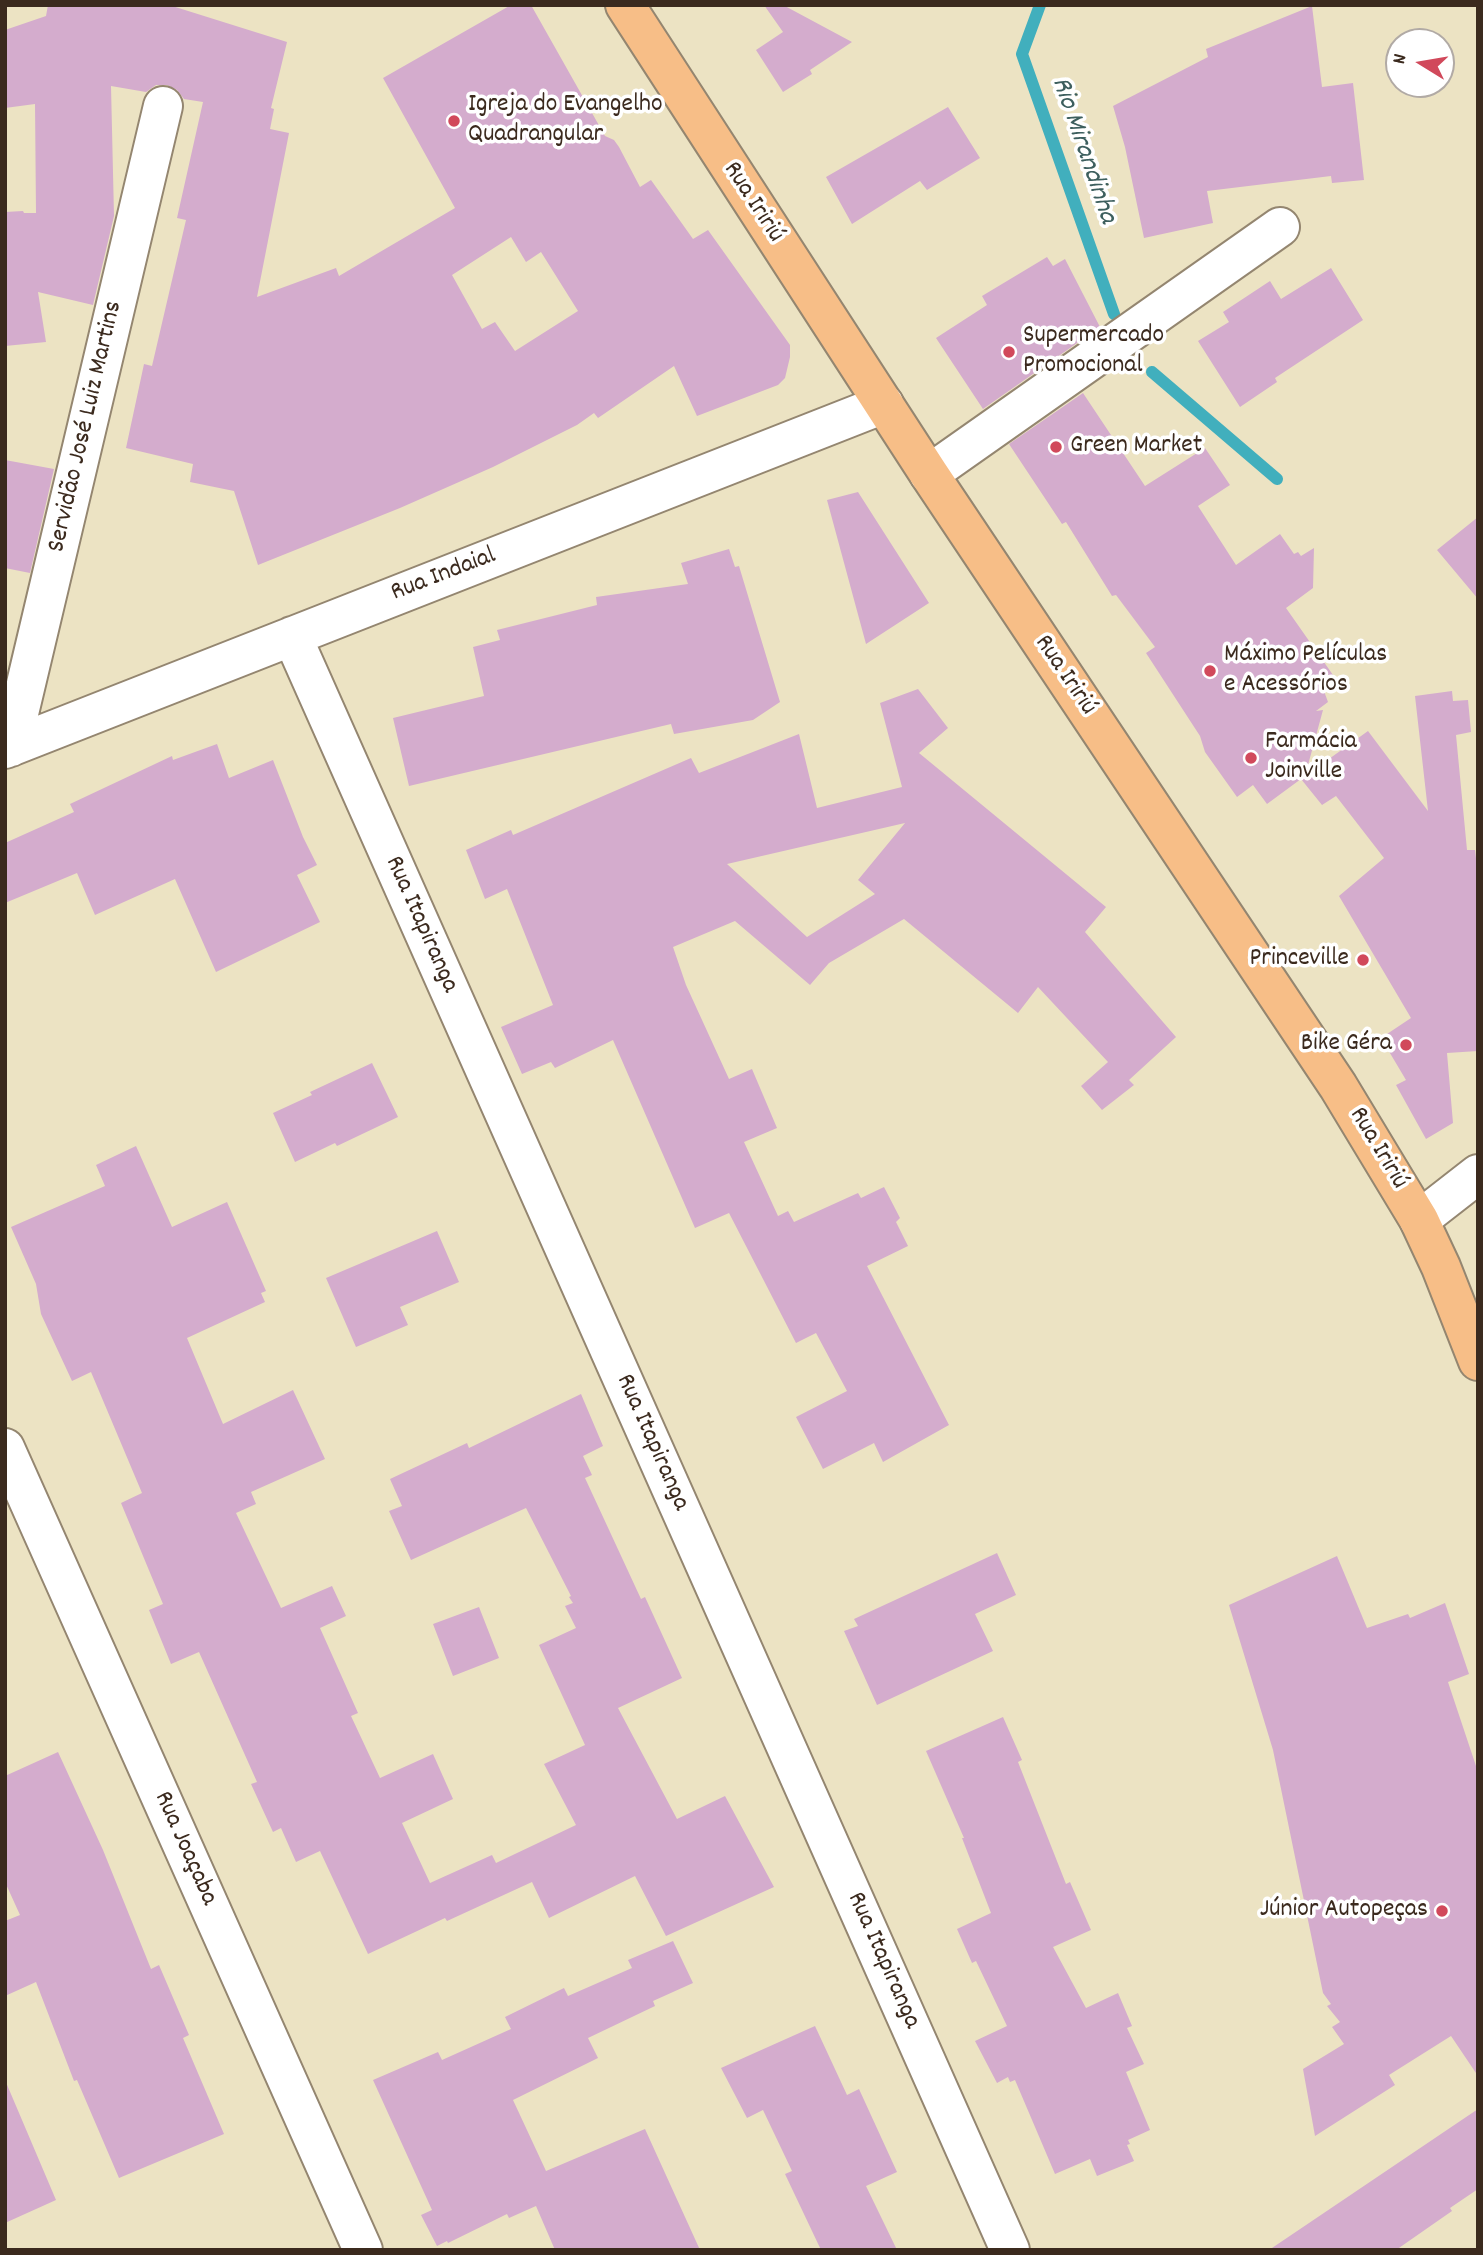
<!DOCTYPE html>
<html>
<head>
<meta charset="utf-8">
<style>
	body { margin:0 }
	#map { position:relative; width:1483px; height:2255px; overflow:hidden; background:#ece3c3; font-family:Dekko,sans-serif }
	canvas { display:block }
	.frame { position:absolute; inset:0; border:7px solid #3b2a1e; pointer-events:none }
	.north { position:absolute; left:1385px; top:28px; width:70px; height:70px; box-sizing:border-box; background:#fff; border:2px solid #b1aaa5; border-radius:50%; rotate:281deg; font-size:19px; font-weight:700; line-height:28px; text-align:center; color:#3b2a1e }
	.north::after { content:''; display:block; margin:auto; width:24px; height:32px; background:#d1495b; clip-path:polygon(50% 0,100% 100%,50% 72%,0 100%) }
</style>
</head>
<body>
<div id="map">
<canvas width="1483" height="2255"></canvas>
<div class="frame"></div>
<div class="north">N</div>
</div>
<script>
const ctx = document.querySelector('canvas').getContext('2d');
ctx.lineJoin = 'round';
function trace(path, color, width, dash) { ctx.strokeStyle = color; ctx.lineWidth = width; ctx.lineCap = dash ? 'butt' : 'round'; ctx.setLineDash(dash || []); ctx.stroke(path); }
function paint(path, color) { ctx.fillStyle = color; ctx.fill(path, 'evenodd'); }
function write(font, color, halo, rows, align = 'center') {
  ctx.font = font + ' Dekko,sans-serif'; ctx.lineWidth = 7; ctx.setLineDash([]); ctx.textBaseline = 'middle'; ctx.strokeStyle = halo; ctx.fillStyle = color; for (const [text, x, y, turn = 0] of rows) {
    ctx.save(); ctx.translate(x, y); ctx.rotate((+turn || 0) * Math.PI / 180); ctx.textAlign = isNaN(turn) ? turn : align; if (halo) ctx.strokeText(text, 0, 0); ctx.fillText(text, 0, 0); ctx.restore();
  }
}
trace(new Path2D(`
	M 1040,5 L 1022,54 L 1114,314
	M 1152,372 L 1277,479`), '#41afbd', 12);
paint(new Path2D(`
	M 48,5 L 169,5 L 287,42 L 271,108 L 274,109 L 270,129 L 289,133 L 257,297 L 336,268 L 339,276 L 455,208 L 383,78 L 511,5 L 531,5 L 605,136 L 614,140 L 619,147 L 640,187 L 651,180 L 693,239 L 708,230 L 790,345 L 790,357 L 785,378 L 778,385 L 697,416 L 674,366 L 598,418 L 594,413 L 577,425 L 493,467 L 400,508 L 258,565 L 234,491 L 190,482 L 193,464 L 126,448 L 144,364 L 152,366 L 186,220 L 177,218 L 203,102 L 184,99 L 177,90 L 167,85 L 156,85 L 146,92 L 111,86 L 114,216 L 93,305 L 38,292 L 46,342 L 5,346 L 5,212 L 23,211 L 24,213 L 36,213 L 35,104 L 5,108 L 5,30 L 46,16 ZM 511,237 L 526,262 L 541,252 L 578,311 L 515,351 L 495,322 L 482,329 L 452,275 Z
	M 764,5 L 783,5 L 852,42 L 810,70 L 812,74 L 783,92 L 756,50 L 783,32 Z
	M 1312,6 L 1322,87 L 1353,83 L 1364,180 L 1332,183 L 1331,176 L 1207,191 L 1213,223 L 1144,238 L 1125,147 L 1113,106 L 1208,57 L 1206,49 Z
	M 948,107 L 980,158 L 927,190 L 920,181 L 852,224 L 826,177 Z
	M 1047,257 L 1053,266 L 1065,259 L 1100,327 L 983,409 L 936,338 L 987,305 L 982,296 Z
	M 1331,268 L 1363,320 L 1275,378 L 1277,382 L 1240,407 L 1198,341 L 1229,322 L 1223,312 L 1270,281 L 1281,299 Z
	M 1083,393 L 1145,486 L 1205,448 L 1230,485 L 1198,506 L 1236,565 L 1280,534 L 1294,554 L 1298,552 L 1301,556 L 1314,548 L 1313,588 L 1286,608 L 1333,675 L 1321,683 L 1328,702 L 1316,711 L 1323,710 L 1305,776 L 1267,804 L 1253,785 L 1237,797 L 1205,752 L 1200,736 L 1146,653 L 1155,647 L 1116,595 L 1112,596 L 1066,522 L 1062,524 L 1009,444 Z
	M 5,460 L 54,469 L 30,573 L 5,568 Z
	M 858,492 L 929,603 L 866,644 L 827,500 Z
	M 1478,517 L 1478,599 L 1437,550 Z
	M 729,549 L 735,567 L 739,566 L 780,702 L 753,720 L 674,734 L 671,724 L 409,786 L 393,718 L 484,696 L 473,647 L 500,640 L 497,630 L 597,605 L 596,597 L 688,584 L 681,563 Z
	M 918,689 L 948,728 L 919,753 L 1106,907 L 1085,932 L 1176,1037 L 1129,1080 L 1134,1085 L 1102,1110 L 1081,1086 L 1108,1062 L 1038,987 L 1018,1013 L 904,919 L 829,963 L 810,985 L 735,921 L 673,947 L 686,985 L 729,1079 L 752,1069 L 777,1128 L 744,1142 L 778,1216 L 788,1211 L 794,1222 L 858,1193 L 861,1198 L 884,1187 L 900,1218 L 896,1222 L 908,1246 L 867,1266 L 949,1425 L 883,1462 L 874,1443 L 823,1469 L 796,1417 L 847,1391 L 816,1333 L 796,1343 L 729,1213 L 695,1228 L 613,1040 L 555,1068 L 551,1062 L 522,1074 L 501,1027 L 553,1005 L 507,889 L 485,899 L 466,850 L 511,830 L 513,835 L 691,758 L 699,773 L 799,734 L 817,808 L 902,787 L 880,703 ZM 905,823 L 858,880 L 875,894 L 807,937 L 727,864 Z
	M 1452,691 L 1453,701 L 1468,700 L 1471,732 L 1456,735 L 1467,850 L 1475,850 L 1478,875 L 1478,1051 L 1447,1053 L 1453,1123 L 1426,1139 L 1396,1085 L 1406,1080 L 1381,1038 L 1411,1018 L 1339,896 L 1384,858 L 1336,796 L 1322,805 L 1301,779 L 1368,731 L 1428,811 L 1415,696 Z
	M 217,744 L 229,778 L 273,760 L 303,837 L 317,865 L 297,875 L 320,922 L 216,972 L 175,879 L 95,915 L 77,873 L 5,903 L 5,843 L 74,812 L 70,804 L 172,756 L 173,760 Z
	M 372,1063 L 398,1117 L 337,1146 L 335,1143 L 295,1162 L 273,1113 L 312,1095 L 310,1092 Z
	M 136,1146 L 172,1227 L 227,1202 L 266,1291 L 261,1293 L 265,1302 L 187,1338 L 223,1424 L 293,1390 L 325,1459 L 251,1492 L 256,1504 L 236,1513 L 281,1608 L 332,1586 L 346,1616 L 320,1628 L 358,1713 L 351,1716 L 380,1778 L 433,1754 L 453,1799 L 402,1823 L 430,1883 L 492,1855 L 496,1863 L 576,1825 L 544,1764 L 585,1745 L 539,1645 L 576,1628 L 565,1606 L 573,1603 L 569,1597 L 571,1596 L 526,1508 L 411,1560 L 389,1511 L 402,1506 L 390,1479 L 467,1443 L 469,1448 L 581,1394 L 603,1446 L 583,1456 L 592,1475 L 585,1478 L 641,1599 L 645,1597 L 682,1678 L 618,1708 L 677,1819 L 725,1796 L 774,1887 L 666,1936 L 635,1876 L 549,1918 L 532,1882 L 447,1921 L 445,1918 L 368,1954 L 320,1851 L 296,1862 L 281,1828 L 273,1832 L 251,1784 L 257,1782 L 199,1652 L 171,1664 L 149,1610 L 163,1604 L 121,1503 L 142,1493 L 91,1372 L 72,1381 L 41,1314 L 36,1284 L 11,1227 L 105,1186 L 96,1165 Z
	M 437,1231 L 459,1282 L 400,1307 L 408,1325 L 356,1347 L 326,1278 Z
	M 997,1553 L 1016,1595 L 975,1614 L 993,1651 L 877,1705 L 844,1631 L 858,1626 L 854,1619 Z
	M 1337,1556 L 1367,1628 L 1408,1614 L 1410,1618 L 1445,1603 L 1469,1674 L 1448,1682 L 1478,1772 L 1478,2076 L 1451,2036 L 1389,2075 L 1395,2085 L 1315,2136 L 1303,2069 L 1344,2044 L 1332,2027 L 1340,2022 L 1327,2006 L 1331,2004 L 1323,1993 L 1273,1750 L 1229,1605 Z
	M 479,1607 L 499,1658 L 453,1676 L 433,1624 Z
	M 1003,1717 L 1022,1760 L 1018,1762 L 1066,1884 L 1070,1882 L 1091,1930 L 1053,1947 L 1086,2008 L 1118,1993 L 1132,2026 L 1127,2028 L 1144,2064 L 1126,2072 L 1150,2130 L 1128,2140 L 1130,2144 L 1127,2145 L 1134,2161 L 1097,2176 L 1090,2159 L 1055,2174 L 1015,2080 L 1010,2082 L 1008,2077 L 997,2083 L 975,2041 L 1007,2026 L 976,1961 L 972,1963 L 957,1929 L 991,1913 L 962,1838 L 964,1838 L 926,1751 Z
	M 58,1752 L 103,1850 L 151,1969 L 159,1965 L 189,2035 L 183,2038 L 224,2134 L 119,2178 L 77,2080 L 74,2081 L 36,1982 L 5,1996 L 5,1921 L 20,1915 L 5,1882 L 5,1776 Z
	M 673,1941 L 693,1983 L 653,2001 L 655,2006 L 588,2038 L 598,2058 L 513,2100 L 546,2171 L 645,2129 L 700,2250 L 555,2250 L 536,2206 L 509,2218 L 507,2214 L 448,2243 L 447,2241 L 437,2246 L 421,2215 L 432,2210 L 373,2080 L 438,2052 L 442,2060 L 511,2029 L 505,2017 L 564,1988 L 568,1996 L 632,1968 L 628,1960 Z
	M 815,2026 L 847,2095 L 859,2089 L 897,2172 L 866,2186 L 897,2250 L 821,2250 L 785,2174 L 792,2171 L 763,2110 L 747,2118 L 721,2068 Z
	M 5,2080 L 56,2200 L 5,2223 Z
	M 1478,2109 L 1478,2189 L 1450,2208 L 1452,2211 L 1396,2250 L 1269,2250 Z`), '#d4accd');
const minor = new Path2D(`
	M 929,474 L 1280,227
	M 292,636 L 1010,2250
	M 11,747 L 163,106
	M 5,749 L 884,404
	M 1419,1220 L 1478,1174
	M 5,1448 L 363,2250`);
const major = new Path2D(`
	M 625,5 L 929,474 L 1338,1086 L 1419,1220 L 1441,1267 L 1478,1361`);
trace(minor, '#948670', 42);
trace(major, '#948670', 42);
trace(minor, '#fff', 38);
trace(major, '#f7be87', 38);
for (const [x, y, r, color] of [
	[454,121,7,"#d1495b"],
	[1009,352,7,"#d1495b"],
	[1056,447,7,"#d1495b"],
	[1210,671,7,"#d1495b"],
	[1251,758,7,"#d1495b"],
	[1363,960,7,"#d1495b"],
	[1406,1045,7,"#d1495b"],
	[1442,1911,7,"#d1495b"]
]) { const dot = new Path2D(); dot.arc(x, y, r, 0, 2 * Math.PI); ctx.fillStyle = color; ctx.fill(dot); trace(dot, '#fff', 2.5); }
write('26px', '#3b2a1e', '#fff', [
	["Igreja do Evangelho",468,106],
	["Quadrangular",468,136],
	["Supermercado",1023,337],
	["Promocional",1023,367],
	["Green Market",1070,447],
	["Máximo Películas",1224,656],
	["e Acessórios",1224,686],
	["Farmácia",1265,743],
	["Joinville",1265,773],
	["Princeville",1349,960,"right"],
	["Bike Géra",1392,1045,"right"],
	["Júnior Autopeças",1428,1911,"right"]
], 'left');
write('26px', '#3b2a1e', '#fff', [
	["Rua Iririú",752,203,57],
	["Servidão José Luiz Martins",87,427,-77],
	["Rua Indaial",444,576,-21],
	["Rua Iririú",1064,676,56],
	["Rua Itapiranga",420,925,66],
	["Rua Iririú",1377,1149,59],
	["Rua Itapiranga",651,1443,66],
	["Rua Joaçaba",184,1849,66],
	["Rua Itapiranga",882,1961,66]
]);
write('italic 28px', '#3d5f5e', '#fff', [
	["Rio Mirandinha",1082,151,71]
]);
</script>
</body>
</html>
